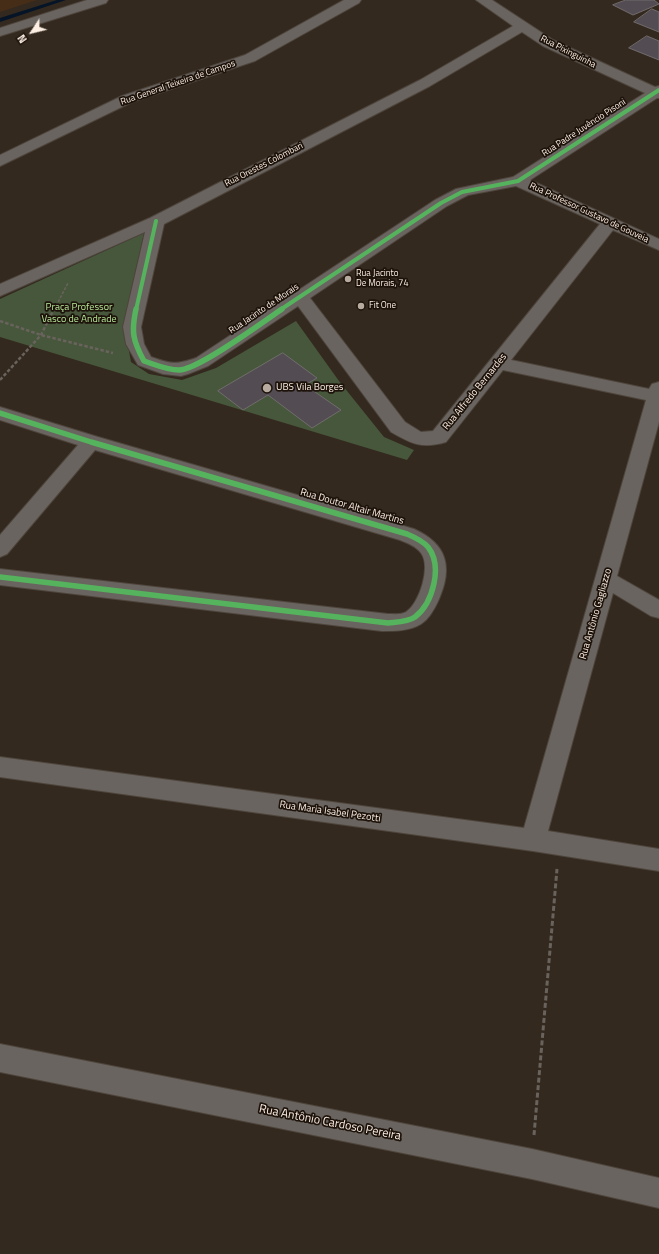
<!DOCTYPE html>
<html>
<head>
<meta charset="utf-8">
<style>
	body { margin:0 }
	#map { position:relative; width:659px; height:1254px; overflow:hidden; background:#34291f; font-family:"Titillium Web",sans-serif }
	canvas { display:block }
	.north { position:absolute; left:12px; top:12px; width:40px; height:40px; -webkit-text-stroke:3px #1d130b; paint-order:stroke; rotate:235deg; font-size:11px; font-weight:700; line-height:16px; text-align:center; color:#fdefe4 }
	.north::after { content:''; display:block; margin:auto; width:14px; height:18px; background:#fdefe4; clip-path:polygon(50% 0,100% 100%,50% 72%,0 100%) }
</style>
</head>
<body>
<div id="map">
<canvas width="659" height="1254"></canvas>
<div class="north">N</div>
</div>
<script>
const ctx = document.querySelector('canvas').getContext('2d');
ctx.lineJoin = 'round';
function paint(path, color) { ctx.fillStyle = color; ctx.fill(path, 'evenodd'); }
function trace(path, color, width, dash) { ctx.strokeStyle = color; ctx.lineWidth = width; ctx.lineCap = dash ? 'butt' : 'round'; ctx.setLineDash(dash || []); ctx.stroke(path); }
function write(font, color, halo, rows, align = 'center') {
  ctx.font = font + ' "Titillium Web",sans-serif'; ctx.lineWidth = 3.5; ctx.setLineDash([]); ctx.textBaseline = 'middle'; ctx.strokeStyle = halo; ctx.fillStyle = color; for (const [text, x, y, turn = 0] of rows) {
    ctx.save(); ctx.translate(x, y); ctx.rotate((+turn || 0) * Math.PI / 180); ctx.textAlign = isNaN(turn) ? turn : align; if (halo) ctx.strokeText(text, 0, 0); ctx.fillText(text, 0, 0); ctx.restore();
  }
}
paint(new Path2D(`
	M 0,0 L 37,0 L 0,12 Z`), '#462d17');
paint(new Path2D(`
	M 144,233 L 124,323 L 131,362 L 149,374 L 182,380 L 216,368 L 296,321 L 339,381 L 384,437 L 414,450 L 407,460 L 0,337 L 0,299 Z`), '#47573b');
paint(new Path2D(`
	M 57,0 L 66,0 L 0,22 L 0,18 Z`), '#051527');
const building = new Path2D(`
	M 626,0 L 654,0 L 659,4 L 633,15 L 613,5 Z
	M 652,9 L 659,12 L 659,32 L 634,22 Z
	M 647,36 L 659,41 L 659,60 L 629,48 Z
	M 283,353 L 317,378 L 305,385 L 341,410 L 312,428 L 268,395 L 243,410 L 218,391 Z`);
paint(building, '#534d53');
trace(building, '#716c6d', 1);
const street = new Path2D(`
	M 87,0 L 108,0 L 106,3 L 0,36 L 0,28 Z
	M 344,0 L 361,0 L 359,3 L 255,61 L 132,102 L 0,166 L 0,155 L 122,96 L 245,55 Z
	M 476,0 L 492,0 L 553,40 L 655,87 L 659,86 L 659,98 L 657,98 L 530,180 L 659,239 L 659,250 L 613,230 L 511,360 L 649,389 L 652,384 L 659,382 L 659,422 L 617,576 L 659,600 L 659,618 L 651,616 L 613,593 L 548,831 L 659,849 L 659,871 L 533,851 L 0,777 L 0,757 L 524,828 L 646,400 L 503,370 L 446,442 C 421,449 412,444 391,432 L 298,306 L 208,366 L 188,374 L 181,376 L 163,374 L 138,365 L 126,344 L 123,327 L 145,232 L 0,296 L 0,284 L 150,218 L 420,80 L 513,26 ZM 522,32 L 543,46 L 645,93 L 513,177 L 456,189 L 435,200 L 196,358 C 176,365 171,364 151,357 L 144,344 L 141,327 L 164,224 L 430,86 ZM 516,186 L 600,224 L 433,431 L 421,432 L 405,422 L 310,298 L 447,206 L 468,195 Z
	M 0,407 L 98,437 L 414,529 C 447,544 453,567 439,599 C 435,608 429,619 421,624 C 410,631 395,631 382,631 L 0,585 L 0,569 L 388,614 C 393,614 401,615 406,612 C 420,603 431,566 421,553 C 416,546 407,543 400,540 L 95,450 L 7,554 L 0,557 L 0,535 L 78,445 L 0,420 Z
	M 0,1044 L 532,1149 L 659,1178 L 659,1208 L 532,1179 L 0,1072 Z`);
trace(street, '#4e453c', 2);
trace(new Path2D(`
	M 54,310 L 68,283`), '#69635d', 1.5, [3, 1.5]);
trace(new Path2D(`
	M 0,321 L 41,335 L 113,353
	M 0,380 L 41,335 L 54,309`), '#69635d', 2.5, [3.5, 2]);
trace(new Path2D(`
	M 534,1135 L 557,869`), '#69635d', 3, [5, 2.5]);
paint(street, '#696460');
trace(new Path2D(`
	M 136,310 L 156,221
	M 280,310 L 441,203 L 462,192 L 518,181 L 659,90`), '#56b35d', 4);
trace(new Path2D(`
	M 136,309 C 131,332 133,341 144,361 C 156,365 167,370 179,370 C 198,370 263,322 282,309
	M 0,413 L 91,442 L 407,534 C 414,537 423,541 428,547 C 443,566 433,603 415,617 C 408,622 396,622 388,623 L 0,577`), '#56b35d', 5.5);
for (const [x, y, r, color] of [
	[348,279,4,"#b7aa9f"],
	[361,306,4,"#b7aa9f"],
	[267,388,5,"#b7aa9f"]
]) { const dot = new Path2D(); dot.arc(x, y, r, 0, 2 * Math.PI); ctx.fillStyle = color; ctx.fill(dot); trace(dot, '#1d130b', 1.5); }
write('9px', '#fdefe4', '#1d130b', [
	["Rua Pixinguinha",568,52,27],
	["Rua General Teixeira de Campos",178,83,-19],
	["Rua Padre Juvêncio Pisoni",584,128,-33],
	["Rua Orestes Colombari",264,165,-27],
	["Rua Professor Gustavo de Gouveia",589,213,25],
	["Rua Jacinto de Morais",264,309,-34]
]);
write('9px', '#fdefe4', '#1d130b', [
	["Rua Jacinto",356,274],
	["De Morais, 74",356,284],
	["Fit One",369,306]
], 'left');
write('10px', '#b6e899', '#1d130b', [
	["Praça Professor",79,308],
	["Vasco de Andrade",79,320]
]);
write('10px', '#fdefe4', '#1d130b', [
	["UBS Vila Borges",276,388]
], 'left');
write('10px', '#fdefe4', '#1d130b', [
	["Rua Alfredo Bernardes",475,392,-51],
	["Rua Doutor Altair Martins",352,507,16],
	["Rua Antônio Gagliazzo",596,614,-74],
	["Rua Maria Isabel Pezotti",330,812,8]
]);
write('12px', '#fdefe4', '#1d130b', [
	["Rua Antônio Cardoso Pereira",330,1123,11]
]);
</script>
</body>
</html>
